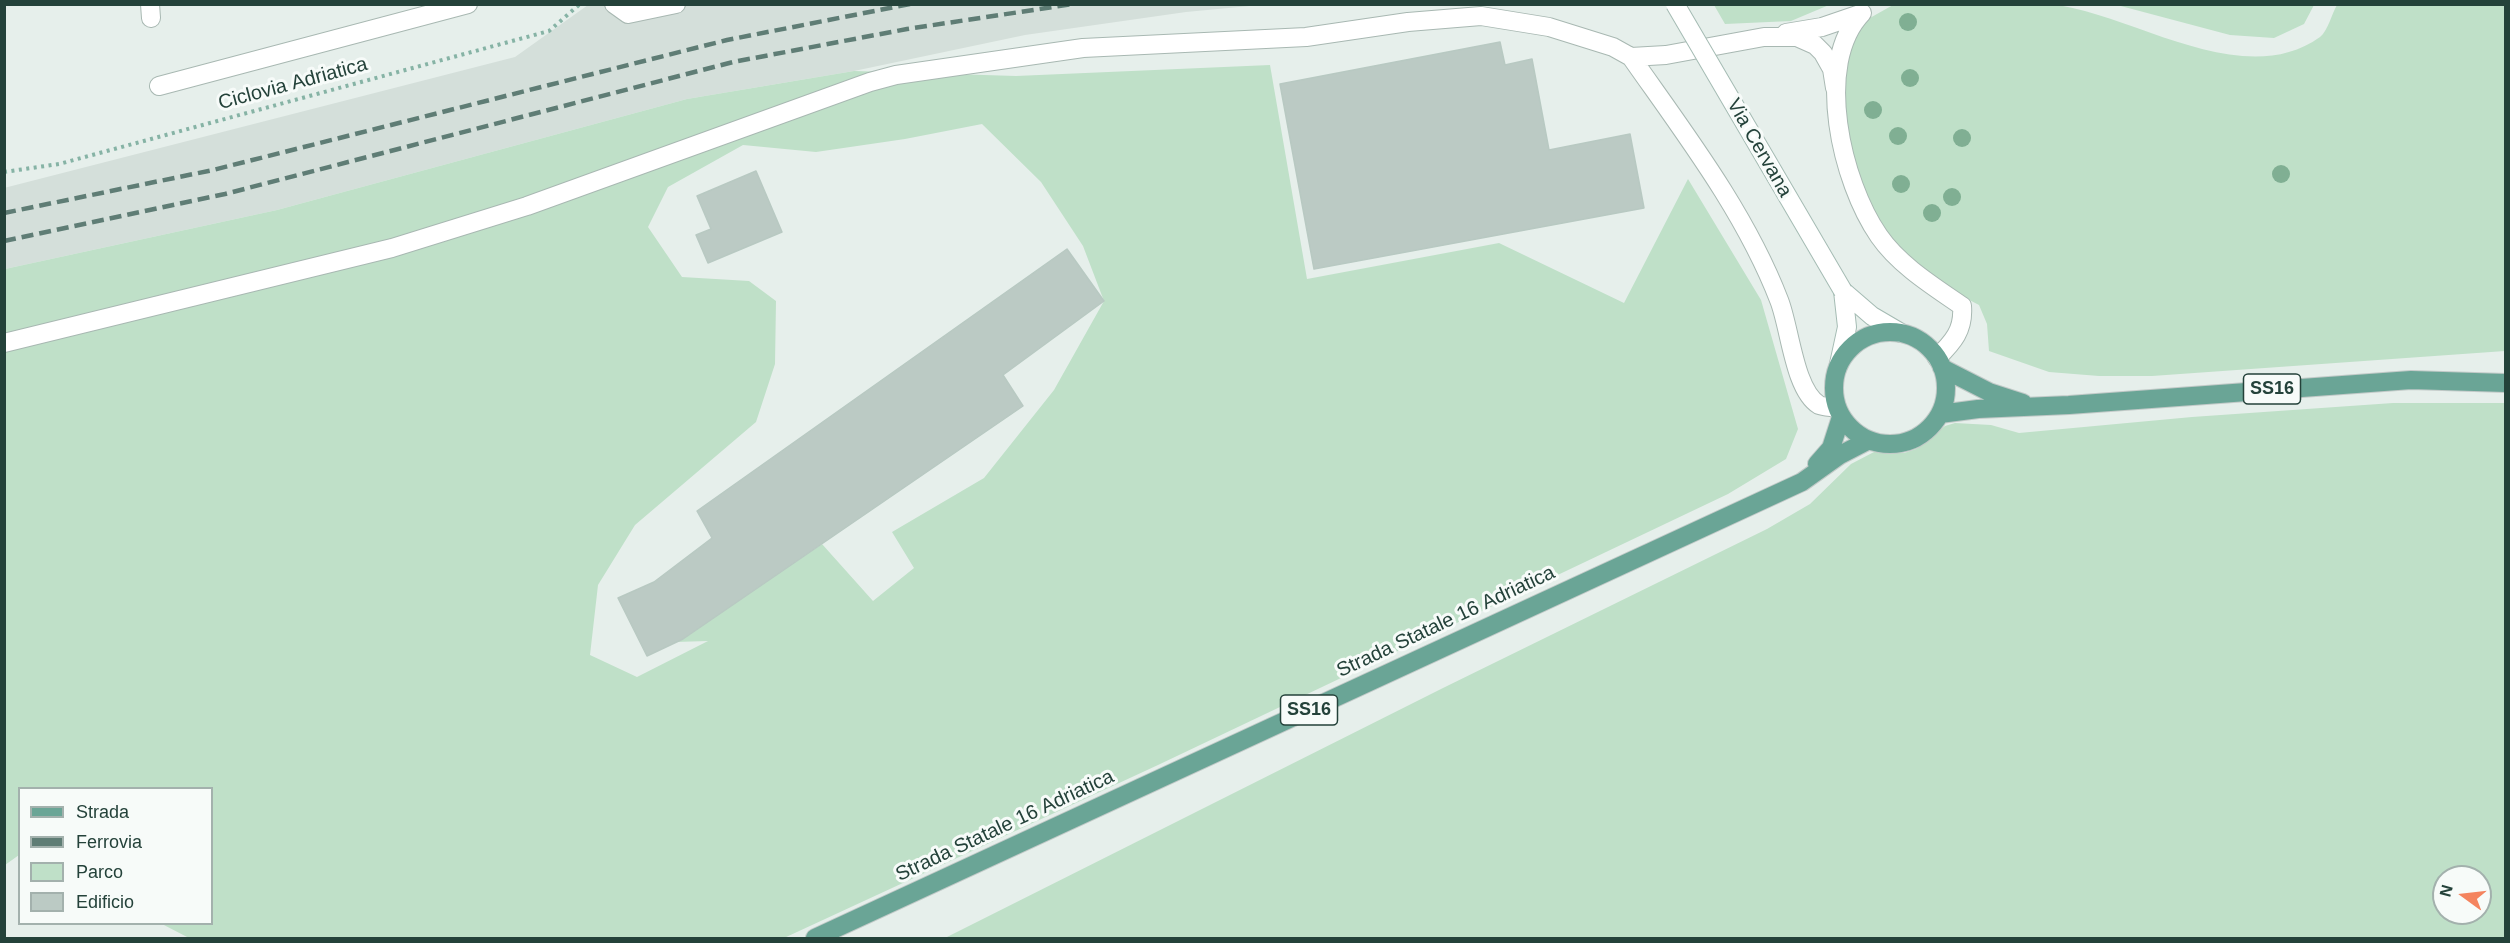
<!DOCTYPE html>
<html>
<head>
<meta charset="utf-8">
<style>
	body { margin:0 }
	#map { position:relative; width:2510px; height:943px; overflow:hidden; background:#e6efeb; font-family:Arial,sans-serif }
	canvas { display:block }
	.frame { position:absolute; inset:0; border:6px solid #24423a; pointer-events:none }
	.legend { position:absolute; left:18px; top:787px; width:195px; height:138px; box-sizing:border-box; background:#f7fbf9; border:2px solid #a3b1ad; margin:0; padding:8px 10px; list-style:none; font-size:18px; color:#24423a }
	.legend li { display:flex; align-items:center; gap:12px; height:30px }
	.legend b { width:30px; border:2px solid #a3b1ad }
	.north { position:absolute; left:2432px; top:865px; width:60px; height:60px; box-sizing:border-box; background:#f7fbf9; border:2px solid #a3b1ad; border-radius:50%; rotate:285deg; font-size:16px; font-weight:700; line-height:24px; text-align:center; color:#24423a }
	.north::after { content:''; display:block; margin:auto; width:21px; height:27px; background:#f4845f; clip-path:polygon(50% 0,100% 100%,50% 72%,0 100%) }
</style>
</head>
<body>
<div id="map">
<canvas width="2510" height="943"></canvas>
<div class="frame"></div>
<ul class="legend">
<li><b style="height:8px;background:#6aa596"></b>Strada</li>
<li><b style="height:8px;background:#5f7d75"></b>Ferrovia</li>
<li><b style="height:16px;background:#bfe0c8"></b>Parco</li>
<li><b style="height:16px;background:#bbcac4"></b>Edificio</li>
</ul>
<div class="north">N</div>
</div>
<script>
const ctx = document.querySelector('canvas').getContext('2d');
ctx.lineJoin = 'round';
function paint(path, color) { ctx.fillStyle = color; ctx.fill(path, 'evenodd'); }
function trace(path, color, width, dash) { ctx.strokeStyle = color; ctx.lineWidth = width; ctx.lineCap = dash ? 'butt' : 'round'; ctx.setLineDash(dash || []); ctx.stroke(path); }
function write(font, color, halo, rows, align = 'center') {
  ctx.font = font + ' Arial,sans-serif'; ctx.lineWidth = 6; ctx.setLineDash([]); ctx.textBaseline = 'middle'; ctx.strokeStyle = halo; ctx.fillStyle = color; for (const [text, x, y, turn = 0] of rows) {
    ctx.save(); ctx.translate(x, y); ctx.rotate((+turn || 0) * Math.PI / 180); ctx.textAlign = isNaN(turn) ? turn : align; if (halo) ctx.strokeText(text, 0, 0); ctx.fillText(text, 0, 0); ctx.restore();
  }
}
paint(new Path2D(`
	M 588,5 L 1260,5 L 1186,12 L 1025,35 L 854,71 L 687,99 L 277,210 L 5,269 L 4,188 L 515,57 Z`), '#d4dfda');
paint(new Path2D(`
	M 2049,4 C 2131,12 2242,93 2320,37 C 2328,31 2332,13 2337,5 L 2505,5 L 2505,351 L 2152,376 L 2099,376 L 2049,372 L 1989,351 L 1987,324 L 1979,305 L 1954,292 L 1896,251 L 1868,210 L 1855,170 L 1839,96 L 1847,46 L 1861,23 L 1893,5 Z
	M 1714,5 L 1829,5 L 1791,21 L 1725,24 Z
	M 2117,5 L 2314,4 L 2314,5 L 2304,24 L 2274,38 L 2230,35 Z
	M 1270,65 L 1307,279 L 1499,243 L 1624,303 L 1688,179 L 1761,300 L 1798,429 L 1786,459 L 1728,494 L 1158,765 L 784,938 L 189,938 L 162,924 L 212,924 L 212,788 L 20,788 L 19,855 L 5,865 L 5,269 L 277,210 L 687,99 L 854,71 L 1016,76 ZM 982,124 L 1041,182 L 1083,246 L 1104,301 L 1054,390 L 984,478 L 892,532 L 914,568 L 873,601 L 822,544 L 675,642 L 708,641 L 637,677 L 590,655 L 598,585 L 635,525 L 756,422 L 775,364 L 776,301 L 749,281 L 682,277 L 648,227 L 668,187 L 743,145 L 816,152 L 905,139 Z
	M 2393,403 L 2505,403 L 2505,938 L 945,938 L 1443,688 L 1767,529 L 1810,504 L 1851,464 L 1874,452 L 1904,453 L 1916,449 L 1945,426 L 1955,423 L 1991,425 L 2019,433 L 2192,417 ZM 2444,877 L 2480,877 L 2480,913 L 2444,913 Z`), '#bfe0c8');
const building = new Path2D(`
	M 1500,42 L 1505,65 L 1532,59 L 1549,150 L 1630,134 L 1644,208 L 1314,269 L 1280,84 Z
	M 756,171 L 782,232 L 708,263 L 696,235 L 711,229 L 697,196 Z
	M 1067,249 L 1104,301 L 1003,375 L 1023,406 L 683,639 L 647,656 L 618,598 L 654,582 L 712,538 L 697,511 Z`);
paint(building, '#bbcac4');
trace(building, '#b8c9c2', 1.5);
const lane = new Path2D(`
	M 150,4 L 151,18
	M 614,4 L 628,14 L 676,4
	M 1862,13 C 1813,64 1842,183 1879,236 C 1899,265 1933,286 1962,306 C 1964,330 1953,342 1937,358
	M 1786,33 L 1822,27 L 1860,14
	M 1631,57 C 1685,134 1745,212 1779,300 C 1790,327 1794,390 1819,405 C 1824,407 1832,407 1837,408
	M 159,86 L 468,4
	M 4,343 L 392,248 L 527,206 L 870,82 L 896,75 L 1083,48 L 1306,37 L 1408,22 L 1481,16 L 1549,27 L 1613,47 L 1631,57 L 1666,55 L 1764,37 L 1797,37 L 1815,45 L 1823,53 L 1832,69 L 1835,88`);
const secondary = new Path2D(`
	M 1843,291 L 1872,316 L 1901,333
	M 1839,364 L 1847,327 L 1843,291`);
const primary = new Path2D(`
	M1834 388a56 56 0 1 1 112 0a56 56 0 1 1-112 0Z
	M 1942,368 L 1989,392 L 2023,403
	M 1940,414 L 1978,409 L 2069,405 L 2411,380 L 2506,383
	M 1817,464 L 1831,448 L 1841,417
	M 815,938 L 1802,482 L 1840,455 L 1869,440`);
trace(lane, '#a8b8b2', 20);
trace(secondary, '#a4bbb3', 20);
trace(primary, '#c2cac8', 20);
trace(new Path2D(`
	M 4,172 L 59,164 L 549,31 L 580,4`), '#86b3a5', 4, [3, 4.5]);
trace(lane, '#fff', 18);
trace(secondary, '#fff', 18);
trace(primary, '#6aa596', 18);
trace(new Path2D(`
	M 4,213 L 213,170 L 727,40 L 910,4
	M 4,241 L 225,194 L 733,62 L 907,29 L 1073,4`), '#5f7d75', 4.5, [12, 6]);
const secondaryBridge = new Path2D(`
	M 1675,4 L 1843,291`);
trace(secondaryBridge, '#a4bbb3', 20, []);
trace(secondaryBridge, '#fff', 18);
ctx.fillStyle = '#80af93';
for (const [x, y] of [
	[1908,22],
	[1910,78],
	[1873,110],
	[1898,136],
	[1962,138],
	[2281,174],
	[1901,184],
	[1952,197],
	[1932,213]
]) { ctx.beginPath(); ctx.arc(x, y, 9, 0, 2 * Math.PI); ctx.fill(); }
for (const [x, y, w] of [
	[2272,389,57],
	[1309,710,57]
]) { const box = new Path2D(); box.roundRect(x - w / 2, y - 15, w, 30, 4.5); ctx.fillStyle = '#f7fbf9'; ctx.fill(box); trace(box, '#24423a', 1.5); }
write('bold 18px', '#24423a', null, [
	["SS16",2272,389],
	["SS16",1309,710]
]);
write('20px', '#24423a', '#f7fbf9', [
	["Ciclovia Adriatica",293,84,-15],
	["Via Cervana",1759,148,60],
	["Strada Statale 16 Adriatica",1446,622,-25],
	["Strada Statale 16 Adriatica",1005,826,-25]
]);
</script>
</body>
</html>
